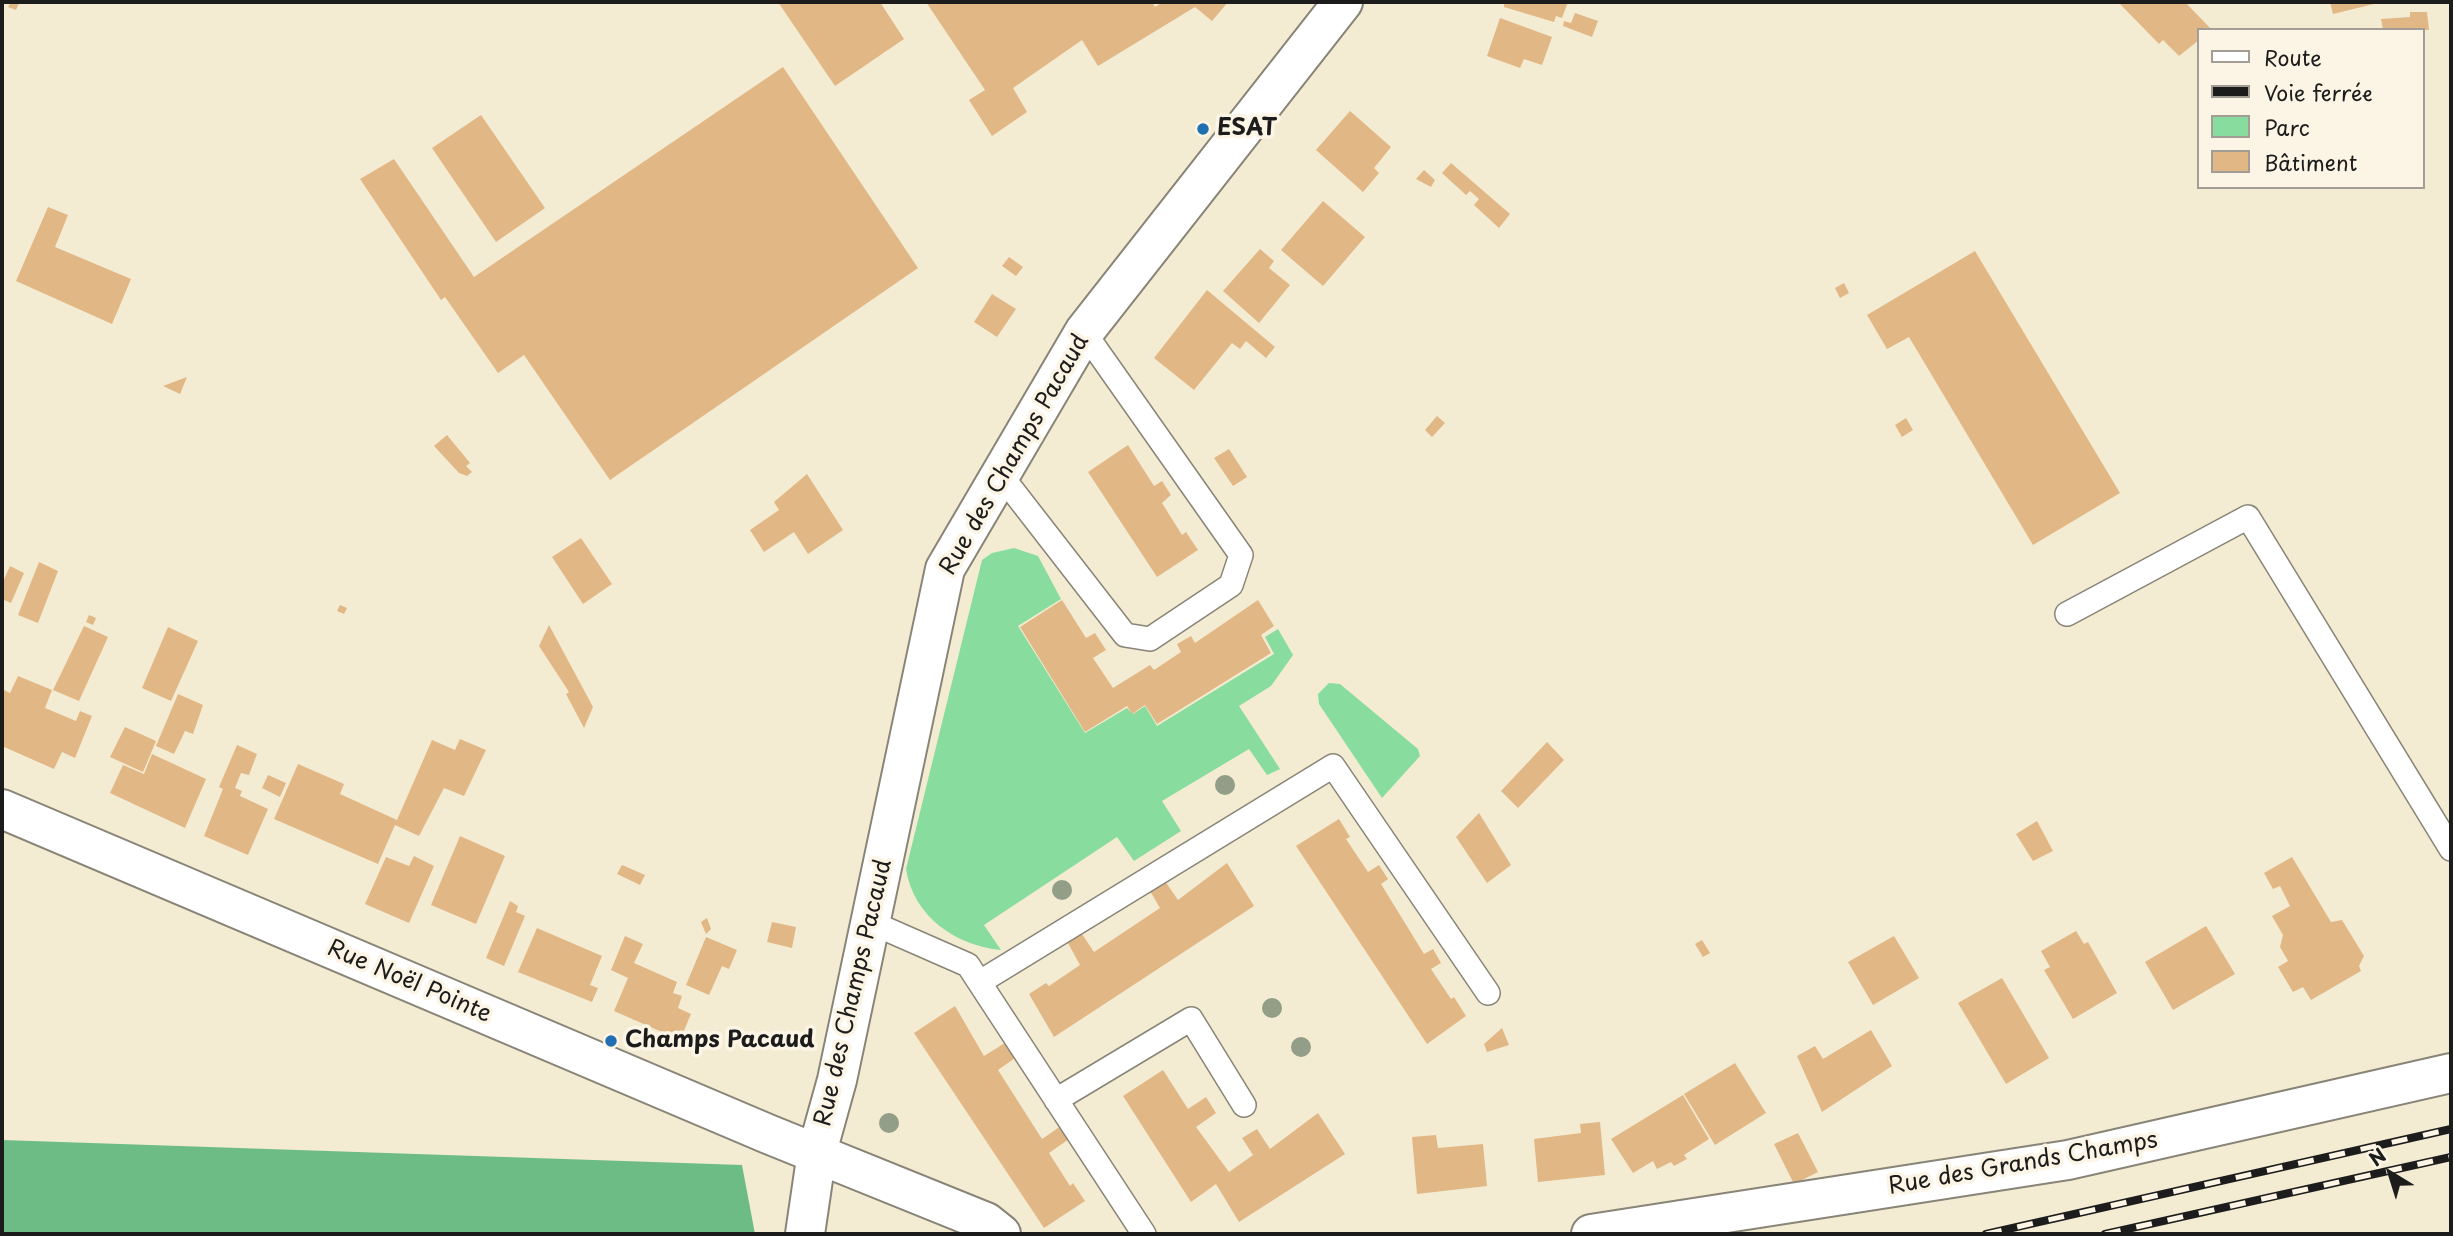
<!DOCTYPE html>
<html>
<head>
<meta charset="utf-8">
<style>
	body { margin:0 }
	#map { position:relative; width:2453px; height:1236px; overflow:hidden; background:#f3ecd2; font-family:"Playpen Sans",sans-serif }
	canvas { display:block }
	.frame { position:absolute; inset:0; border:4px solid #1c1c1c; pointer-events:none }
	.legend { position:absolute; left:2197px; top:28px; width:228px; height:161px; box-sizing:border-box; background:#fcf5e5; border:2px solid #a29e95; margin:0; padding:9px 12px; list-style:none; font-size:21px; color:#1c1c1c }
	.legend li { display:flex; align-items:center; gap:14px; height:35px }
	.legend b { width:35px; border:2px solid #a29e95 }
	.north { position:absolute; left:2355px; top:1138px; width:70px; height:70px; -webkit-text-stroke:5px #fcf5e5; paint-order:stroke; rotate:322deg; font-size:19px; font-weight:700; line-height:28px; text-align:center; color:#1c1c1c }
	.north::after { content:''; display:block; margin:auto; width:24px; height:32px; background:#1c1c1c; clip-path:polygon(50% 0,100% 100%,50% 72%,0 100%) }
</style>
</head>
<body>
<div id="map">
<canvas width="2453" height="1236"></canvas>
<div class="frame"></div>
<ul class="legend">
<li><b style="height:9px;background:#fff"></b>Route</li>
<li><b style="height:9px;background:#1c1c1c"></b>Voie ferrée</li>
<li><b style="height:19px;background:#88dc9e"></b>Parc</li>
<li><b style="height:19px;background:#e2b786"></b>Bâtiment</li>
</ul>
<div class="north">N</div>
</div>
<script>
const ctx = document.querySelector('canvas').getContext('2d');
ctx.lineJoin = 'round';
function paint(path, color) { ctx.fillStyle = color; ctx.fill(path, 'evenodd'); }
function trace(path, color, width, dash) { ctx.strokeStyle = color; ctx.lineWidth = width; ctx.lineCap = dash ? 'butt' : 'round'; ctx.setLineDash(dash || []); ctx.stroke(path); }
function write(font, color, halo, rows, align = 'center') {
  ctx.font = font + ' "Playpen Sans",sans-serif'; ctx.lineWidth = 7; ctx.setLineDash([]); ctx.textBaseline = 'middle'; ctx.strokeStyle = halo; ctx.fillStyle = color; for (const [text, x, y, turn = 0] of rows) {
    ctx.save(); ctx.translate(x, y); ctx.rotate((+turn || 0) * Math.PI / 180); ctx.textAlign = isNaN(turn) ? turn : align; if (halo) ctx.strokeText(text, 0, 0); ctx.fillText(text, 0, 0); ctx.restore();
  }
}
paint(new Path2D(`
	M 1014,548 L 1038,556 L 1061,599 L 1018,626 L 1085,733 L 1127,708 L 1133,714 L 1145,706 L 1157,726 L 1274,654 L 1265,637 L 1278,629 L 1293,655 L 1271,686 L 1239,706 L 1280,769 L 1267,775 L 1249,749 L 1162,801 L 1181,831 L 1134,861 L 1117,837 L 984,925 L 1001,950 C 956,946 913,916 906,869 L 982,560 L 992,553 Z
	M 1329,683 L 1340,684 L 1418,749 L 1420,756 L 1382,798 L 1319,704 L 1318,694 Z`), '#88dc9e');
paint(new Path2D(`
	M 2,1140 L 742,1165 L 755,1234 L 2,1234 Z`), '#6ebc85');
paint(new Path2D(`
	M 11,2 L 19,3 L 16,10 L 8,7 Z
	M 778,2 L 880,2 L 904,39 L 835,86 Z
	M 926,2 L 1152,2 L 1155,7 L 1163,2 L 1228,2 L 1212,21 L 1195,7 L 1098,66 L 1082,40 L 1013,88 L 1027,112 L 992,136 L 969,100 L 985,90 Z
	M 1504,2 L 1558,4 L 1568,2 L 1562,18 L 1556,16 L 1554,22 L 1504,7 Z
	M 2123,2 L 2185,2 L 2212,30 L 2199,30 L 2199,40 L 2179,56 L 2163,40 L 2159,44 L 2120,4 Z
	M 2330,2 L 2378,2 L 2378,3 L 2333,14 Z
	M 2410,12 L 2427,12 L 2429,30 L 2383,30 L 2381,19 L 2410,17 Z
	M 1575,13 L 1598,21 L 1592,37 L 1563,26 L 1564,21 L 1571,23 Z
	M 1500,18 L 1552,37 L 1542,65 L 1524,59 L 1520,68 L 1487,56 Z
	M 783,67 L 918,268 L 610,480 L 524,355 L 498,373 L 445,297 L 441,300 L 360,179 L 394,159 L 474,277 Z
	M 1350,111 L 1391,147 L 1374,168 L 1379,173 L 1363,192 L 1316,150 Z
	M 481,115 L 545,208 L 496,242 L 432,148 Z
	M 1451,163 L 1510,214 L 1499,228 L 1474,205 L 1479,199 L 1470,191 L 1466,195 L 1442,173 Z
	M 1424,170 L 1435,180 L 1431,187 L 1416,179 Z
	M 1323,201 L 1365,237 L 1323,286 L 1281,250 Z
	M 48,207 L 68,215 L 55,247 L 131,279 L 112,324 L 16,281 Z
	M 1260,249 L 1274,261 L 1269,268 L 1290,285 L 1259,323 L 1223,291 Z
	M 1975,251 L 2120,493 L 2033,545 L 1909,337 L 1887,349 L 1867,315 Z
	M 1009,257 L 1023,267 L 1016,276 L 1002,266 Z
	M 1844,283 L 1849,293 L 1840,298 L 1835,288 Z
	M 1207,290 L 1275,347 L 1266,358 L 1246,341 L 1240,349 L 1232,343 L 1194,390 L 1154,358 Z
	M 992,294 L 1016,309 L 997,337 L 974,322 Z
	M 187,377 L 180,394 L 163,386 Z
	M 1437,416 L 1445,423 L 1432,437 L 1425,430 Z
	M 1906,418 L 1913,430 L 1902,437 L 1895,425 Z
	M 447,435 L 470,463 L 466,466 L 472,472 L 467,476 L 459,473 L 434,446 Z
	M 1128,445 L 1154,486 L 1162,481 L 1171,495 L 1162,503 L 1182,535 L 1186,532 L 1198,550 L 1157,577 L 1088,472 Z
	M 1229,449 L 1247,477 L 1233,486 L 1214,458 Z
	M 807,474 L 843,530 L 808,554 L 794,532 L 764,552 L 750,530 L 779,510 L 774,502 Z
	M 581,538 L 612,584 L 583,604 L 552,557 Z
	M 39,562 L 58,571 L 38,623 L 18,615 Z
	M 10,566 L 24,573 L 11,603 L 2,599 L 2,584 Z
	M 1062,600 L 1086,638 L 1095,633 L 1106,650 L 1093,658 L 1113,688 L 1150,665 L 1154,670 L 1181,652 L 1177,644 L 1191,636 L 1195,643 L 1258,600 L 1274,626 L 1261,635 L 1271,653 L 1157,724 L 1145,705 L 1132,714 L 1127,706 L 1085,732 L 1020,627 Z
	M 340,605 L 347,608 L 344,614 L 337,611 Z
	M 89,615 L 96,618 L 93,625 L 86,622 Z
	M 549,625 L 593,707 L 584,728 L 566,694 L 569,692 L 539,646 Z
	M 84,626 L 108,637 L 79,701 L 53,690 Z
	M 168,627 L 198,641 L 171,701 L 142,688 Z
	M 18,676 L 52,690 L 45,708 L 76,721 L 80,711 L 92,716 L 75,758 L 62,752 L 54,769 L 2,746 L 2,695 L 4,690 L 10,693 Z
	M 178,694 L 203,705 L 193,734 L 185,731 L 174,754 L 156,746 Z
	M 125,727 L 156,741 L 143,772 L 110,757 Z
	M 460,739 L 486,750 L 464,796 L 444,788 L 419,836 L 395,825 L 378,864 L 274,819 L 298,764 L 344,784 L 340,794 L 397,820 L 432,740 L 455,750 Z
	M 1547,742 L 1564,760 L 1518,808 L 1501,791 Z
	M 237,745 L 257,754 L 249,775 L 241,773 L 235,788 L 242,791 L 240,796 L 268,809 L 248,855 L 204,836 L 223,789 L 219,787 Z
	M 152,754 L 206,779 L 185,828 L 110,793 L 123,765 L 144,774 Z
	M 268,775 L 286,783 L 280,797 L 262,788 Z
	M 1479,813 L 1511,865 L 1487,883 L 1456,837 Z
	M 1339,819 L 1350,837 L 1346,839 L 1368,872 L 1379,865 L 1388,879 L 1381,884 L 1424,954 L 1433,949 L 1441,963 L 1431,969 L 1451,999 L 1454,997 L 1466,1016 L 1427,1044 L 1296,846 Z
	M 2037,821 L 2053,851 L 2033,861 L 2016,834 Z
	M 460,836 L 505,856 L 476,924 L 431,905 Z
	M 414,856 L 434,866 L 409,923 L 365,904 L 386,857 L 409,866 Z
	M 2292,857 L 2331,922 L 2342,920 L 2364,956 L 2359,966 L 2361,971 L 2311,1000 L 2303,987 L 2293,992 L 2278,967 L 2288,961 L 2280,947 L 2283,935 L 2272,916 L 2290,906 L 2280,886 L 2273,889 L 2264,873 Z
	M 1227,863 L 1254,906 L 1054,1037 L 1029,994 L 1046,983 L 1049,986 L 1080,965 L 1068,943 L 1082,934 L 1094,952 L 1160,908 L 1150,891 L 1165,881 L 1178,900 Z
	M 622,865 L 645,875 L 640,885 L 617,874 Z
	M 510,901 L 518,906 L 516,912 L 525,916 L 504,966 L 486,958 Z
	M 707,918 L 711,929 L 706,934 L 701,922 Z
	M 772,922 L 796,927 L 792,948 L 767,942 Z
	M 2206,926 L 2235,974 L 2173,1010 L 2145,962 Z
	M 537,928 L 602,956 L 590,985 L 598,988 L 592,1002 L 518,972 Z
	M 2076,931 L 2084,944 L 2088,942 L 2117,993 L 2073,1019 L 2044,970 L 2050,967 L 2041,951 Z
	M 625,936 L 643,944 L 634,963 L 677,982 L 673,993 L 682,996 L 678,1008 L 691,1014 L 680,1040 L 614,1011 L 628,978 L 611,970 Z
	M 1894,936 L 1919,978 L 1873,1005 L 1848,962 Z
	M 706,937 L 737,950 L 729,969 L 722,966 L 709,995 L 686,985 Z
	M 1702,940 L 1710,953 L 1703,957 L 1695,944 Z
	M 2002,978 L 2049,1058 L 2006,1084 L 1958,1003 Z
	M 955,1006 L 984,1056 L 1005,1043 L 1015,1058 L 998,1070 L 1042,1139 L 1061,1126 L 1069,1139 L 1049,1153 L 1070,1186 L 1073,1183 L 1085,1201 L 1044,1228 L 914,1033 Z
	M 1502,1028 L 1509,1045 L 1487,1052 L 1484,1044 Z
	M 1871,1030 L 1892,1066 L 1822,1112 L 1797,1056 L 1815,1046 L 1823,1059 Z
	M 1735,1063 L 1766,1113 L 1715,1145 L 1684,1094 Z
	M 1163,1070 L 1188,1109 L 1206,1097 L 1216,1113 L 1196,1127 L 1229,1172 L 1253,1155 L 1242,1138 L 1257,1129 L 1270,1149 L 1318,1113 L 1345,1154 L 1239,1222 L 1216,1184 L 1191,1202 L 1123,1096 Z
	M 1683,1095 L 1709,1139 L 1684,1155 L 1687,1159 L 1674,1166 L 1671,1162 L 1657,1169 L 1653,1161 L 1633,1173 L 1611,1139 Z
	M 1600,1122 L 1605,1175 L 1538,1182 L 1534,1139 L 1581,1133 L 1580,1124 Z
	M 1798,1133 L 1818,1172 L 1794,1184 L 1774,1144 Z
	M 1436,1135 L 1438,1148 L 1483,1144 L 1487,1186 L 1417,1194 L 1412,1137 Z`), '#e2b786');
const lane = new Path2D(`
	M 1000,474 L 1125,635 L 1150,639 L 1231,585 L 1241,555 L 1084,332
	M 2067,614 L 2248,517 L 2451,849
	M 870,922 L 968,965 L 1144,1234
	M 980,982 L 1333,766 L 1488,993
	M 1056,1100 L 1191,1019 L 1244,1105`);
const street = new Path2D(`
	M 805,1234 L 817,1152 L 837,1080 L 945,569 L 1084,332 L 1343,2`);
const secondary = new Path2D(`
	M 2,809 L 768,1134 L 986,1222 L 1001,1234
	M 1591,1234 L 2068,1160 L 2451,1073`);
trace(lane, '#888477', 26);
trace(street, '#888477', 42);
trace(secondary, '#888477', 42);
trace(lane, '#fff', 23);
trace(street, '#fff', 38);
trace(secondary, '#fff', 38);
const rail = new Path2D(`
	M 1986,1234 L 2451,1129
	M 2105,1234 L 2451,1157`);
trace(rail, '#1c1c1c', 8);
trace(rail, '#fcf5e5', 5, [16]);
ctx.fillStyle = '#929e87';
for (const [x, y] of [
	[1225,785],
	[1062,890],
	[1272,1008],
	[1301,1047],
	[889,1123]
]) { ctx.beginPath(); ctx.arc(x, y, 10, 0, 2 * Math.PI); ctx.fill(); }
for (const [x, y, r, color] of [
	[1203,129,7,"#1f6fb2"],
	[611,1041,7,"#1f6fb2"]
]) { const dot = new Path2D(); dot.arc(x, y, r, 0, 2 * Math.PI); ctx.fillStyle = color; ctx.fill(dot); trace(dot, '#fcf5e5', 2.5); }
write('bold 23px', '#1c1c1c', '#fcf5e5', [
	["ESAT",1217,129],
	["Champs Pacaud",625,1041]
], 'left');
write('23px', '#1c1c1c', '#fcf5e5', [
	["Rue des Champs Pacaud",1015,455,-60],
	["Rue Noël Pointe",409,982,23],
	["Rue des Champs Pacaud",854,993,-77],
	["Rue des Grands Champs",2023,1164,-10]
]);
</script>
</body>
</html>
